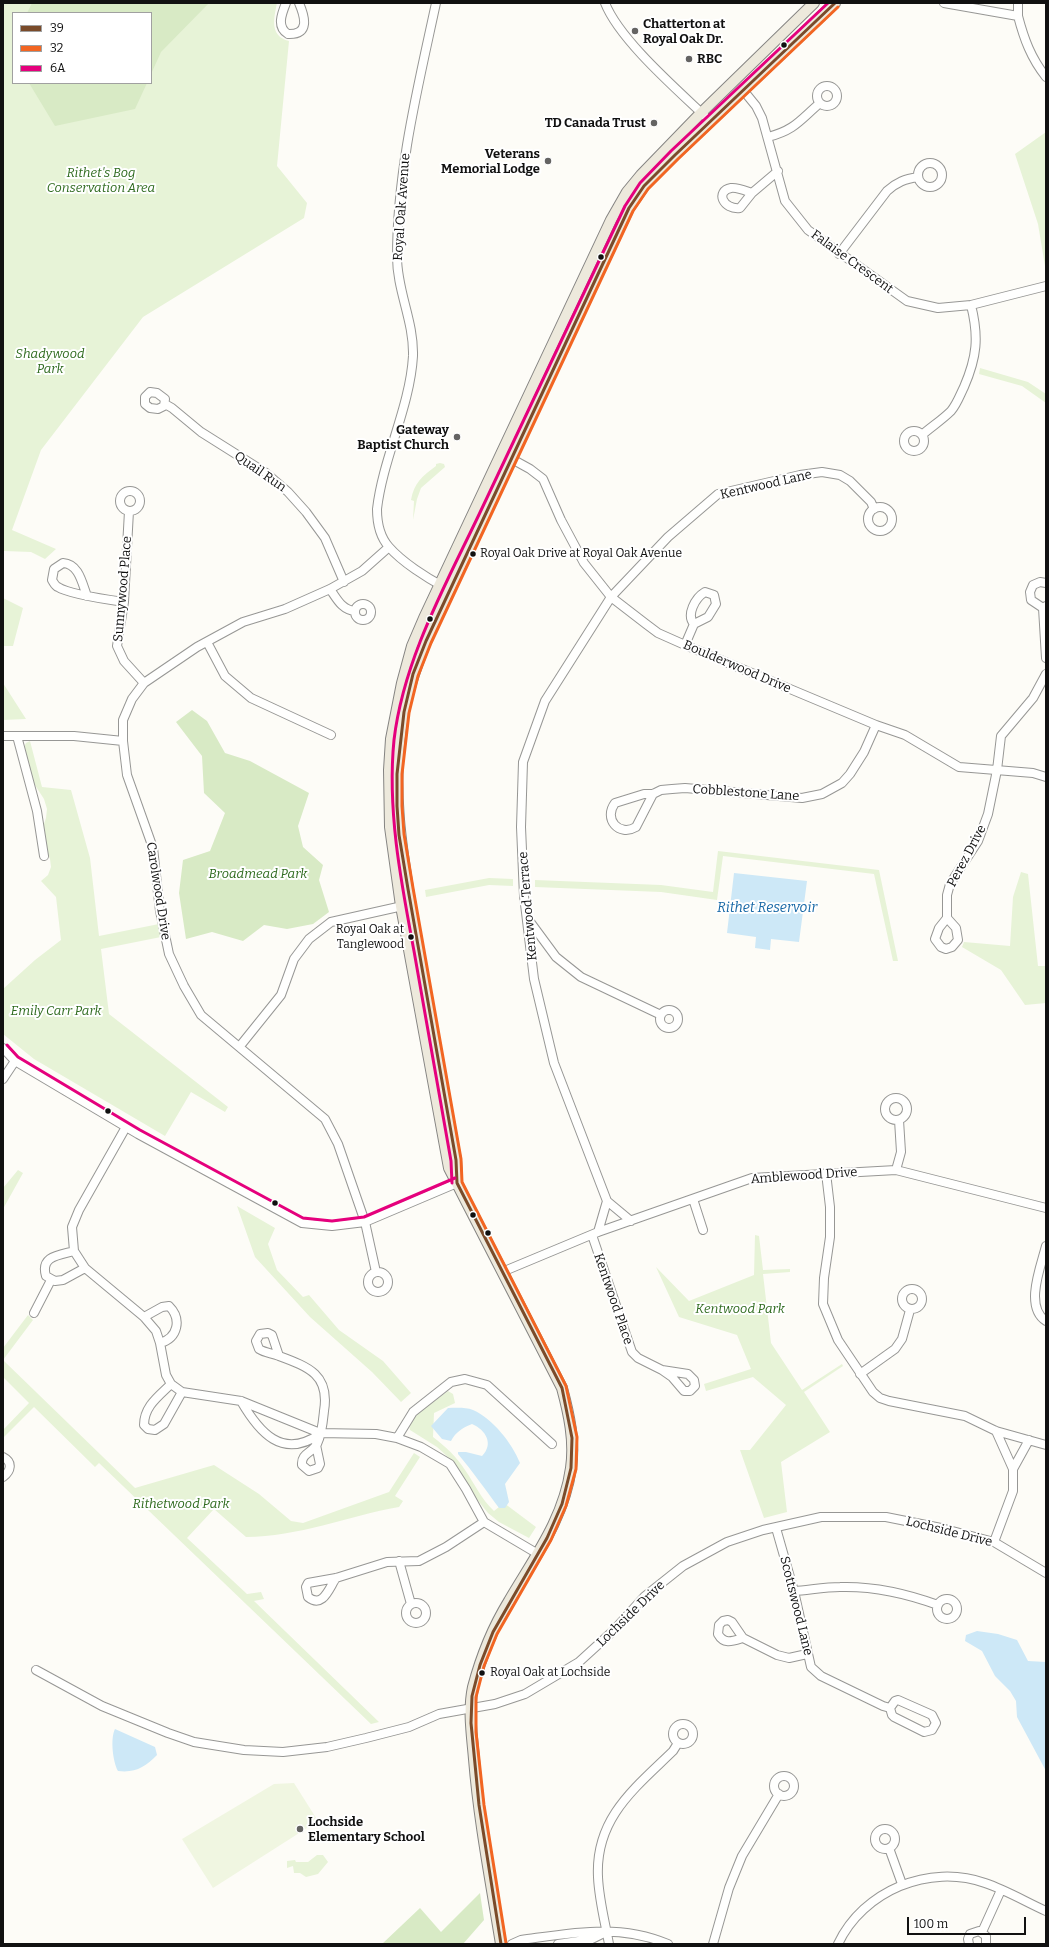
<!DOCTYPE html>
<html>
<head>
<meta charset="utf-8">
<style>
	body { margin:0 }
	#map { position:relative; width:1049px; height:1947px; overflow:hidden; background:#fdfcf7; font-family:Bitter,serif }
	canvas { display:block }
	.frame { position:absolute; inset:0; border:4px solid #111; pointer-events:none }
	.legend { position:absolute; left:12px; top:12px; width:140px; height:72px; box-sizing:border-box; background:#fff; border:1px solid #a0a0a0; margin:0; padding:5px 7px; list-style:none; font-size:12px; color:#111 }
	.legend li { display:flex; align-items:center; gap:8px; height:20px }
	.legend b { width:20px; border:1px solid #a0a0a0 }
	.scale { position:absolute; left:907px; top:1917px; width:119px; height:18px; box-sizing:border-box; border:2px solid #111; border-top:0; padding-left:5px; font-size:12px; line-height:14px; white-space:nowrap; color:#111; -webkit-text-stroke:3px #fff; paint-order:stroke }
</style>
</head>
<body>
<div id="map">
<canvas width="1049" height="1947"></canvas>
<div class="frame"></div>
<ul class="legend">
<li><b style="height:5px;background:#7a4b2a"></b>39</li>
<li><b style="height:5px;background:#f26522"></b>32</li>
<li><b style="height:5px;background:#e5007d"></b>6A</li>
</ul>
<div class="scale">100 m</div>
</div>
<script>
const ctx = document.querySelector('canvas').getContext('2d');
ctx.lineJoin = 'round';
function paint(path, color) { ctx.fillStyle = color; ctx.fill(path, 'evenodd'); }
function trace(path, color, width, dash) { ctx.strokeStyle = color; ctx.lineWidth = width; ctx.lineCap = dash ? 'butt' : 'round'; ctx.setLineDash(dash || []); ctx.stroke(path); }
function write(font, color, halo, rows, align = 'center') {
  ctx.font = font + ' Bitter,serif'; ctx.lineWidth = 4; ctx.setLineDash([]); ctx.textBaseline = 'middle'; ctx.strokeStyle = halo; ctx.fillStyle = color; for (const [text, x, y, turn = 0] of rows) {
    ctx.save(); ctx.translate(x, y); ctx.rotate((+turn || 0) * Math.PI / 180); ctx.textAlign = isNaN(turn) ? turn : align; if (halo) ctx.strokeText(text, 0, 0); ctx.fillText(text, 0, 0); ctx.restore();
  }
}
paint(new Path2D(`
	M 3,3 L 277,3 C 274,18 269,36 289,41 L 277,166 L 307,203 L 304,218 L 143,317 L 41,450 L 12,530 L 56,549 L 45,559 L 31,552 L 4,551 L 3,598 L 23,608 L 13,646 L 3,646 ZM 13,13 L 151,13 L 151,83 L 13,83 Z
	M 1046,132 L 1046,272 L 1038,224 L 1015,154 Z
	M 980,368 L 1028,382 L 1046,394 L 1046,403 L 1022,386 L 979,374 Z
	M 440,463 L 444,464 L 445,467 L 421,488 L 417,499 L 413,520 L 414,501 L 411,500 C 414,483 422,476 436,466 L 436,464 Z
	M 3,683 L 26,719 L 3,720 Z
	M 30,741 L 42,787 L 71,790 L 90,858 L 99,936 L 159,924 L 161,937 L 101,949 L 109,1014 L 228,1107 L 225,1112 L 191,1092 L 165,1136 L 34,1059 L 3,1034 L 3,989 L 35,960 L 61,940 L 56,897 L 41,881 L 48,875 L 51,867 L 50,859 L 40,836 L 46,818 L 47,809 L 44,799 L 29,776 L 24,747 L 26,743 Z
	M 718,851 L 879,870 L 898,961 L 893,961 L 874,874 L 723,856 L 717,900 L 661,892 L 535,887 L 535,880 L 661,885 L 713,892 Z
	M 1021,872 L 1028,874 L 1038,966 L 1046,966 L 1046,1003 L 1025,1005 L 1001,970 L 962,947 L 964,942 L 1010,946 L 1013,897 Z
	M 489,878 L 513,879 L 513,886 L 489,885 L 426,897 L 425,890 Z
	M 18,1170 L 23,1173 L 3,1209 L 3,1188 Z
	M 237,1206 L 275,1228 L 268,1244 L 277,1270 L 303,1297 L 309,1295 L 339,1330 L 383,1361 L 411,1393 L 401,1402 L 372,1372 L 310,1317 L 255,1257 Z
	M 755,1235 L 759,1236 L 763,1270 L 790,1269 L 790,1272 L 763,1274 L 771,1343 L 802,1390 L 842,1364 L 843,1366 L 804,1392 L 830,1432 L 781,1462 L 787,1512 L 764,1518 L 740,1450 L 750,1450 L 786,1405 L 753,1377 L 706,1391 L 704,1384 L 751,1369 L 737,1335 L 679,1317 L 656,1267 L 689,1301 L 754,1275 Z
	M 28,1315 L 33,1320 L 3,1360 L 135,1488 L 214,1465 L 259,1494 L 291,1521 L 303,1523 L 389,1492 L 414,1453 L 420,1457 L 395,1496 L 403,1501 L 399,1507 C 348,1516 298,1537 246,1537 L 214,1509 L 187,1538 L 247,1594 L 261,1592 L 264,1599 L 254,1601 L 379,1722 L 371,1724 L 99,1463 L 95,1467 L 34,1407 L 3,1438 L 3,1430 L 29,1403 L 3,1377 L 3,1348 Z
	M 448,1391 L 453,1394 L 455,1403 L 434,1413 L 433,1437 C 445,1446 457,1457 465,1470 C 475,1484 481,1499 494,1511 L 504,1503 L 536,1527 L 529,1538 L 499,1522 L 488,1513 L 475,1497 L 461,1473 L 450,1459 L 437,1447 L 410,1430 L 409,1425 L 418,1413 Z
	M 317,1855 L 323,1855 L 328,1862 L 318,1874 L 306,1877 L 300,1873 L 294,1873 L 293,1866 L 287,1868 L 287,1861 L 295,1860 L 296,1862 L 308,1862 Z`), '#e7f3d7');
paint(new Path2D(`
	M 32,3 L 209,3 L 161,52 L 151,74 L 151,13 L 27,13 Z
	M 29,83 L 147,83 L 135,109 L 55,126 Z
	M 192,710 L 207,721 L 225,753 L 250,761 L 309,793 L 298,826 L 303,847 L 323,865 L 319,880 L 329,912 L 313,924 L 287,929 L 264,925 L 243,941 L 212,932 L 186,939 L 179,893 L 183,860 L 210,851 L 225,813 L 204,793 L 202,756 L 176,722 Z
	M 480,1893 L 484,1920 L 463,1944 L 382,1944 L 420,1908 L 441,1932 Z`), '#d8eac5');
paint(new Path2D(`
	M 294,1783 L 318,1821 L 213,1888 L 182,1839 L 274,1784 Z`), '#f0f6e1');
paint(new Path2D(`
	M 734,873 L 807,881 L 799,942 L 771,939 L 770,950 L 755,948 L 756,937 L 727,933 Z
	M 448,1408 C 456,1408 465,1407 473,1410 C 493,1419 512,1443 520,1463 L 505,1484 L 509,1502 L 505,1508 L 499,1508 C 485,1489 473,1472 458,1454 L 458,1452 L 466,1452 L 482,1456 C 494,1444 486,1430 472,1424 C 462,1428 456,1432 451,1441 L 442,1439 L 431,1426 Z
	M 977,1631 L 998,1634 L 1017,1640 L 1028,1661 L 1046,1662 L 1046,1771 L 1017,1717 L 1016,1701 L 1010,1691 L 995,1676 L 982,1651 L 965,1641 L 966,1635 Z
	M 115,1729 L 155,1747 L 157,1755 C 145,1767 136,1773 118,1771 C 113,1762 110,1739 115,1729 Z`), '#cde8f7');
const minor = new Path2D(`
	M 286,3 C 282,13 276,27 288,34 C 310,35 305,17 299,3
	M 436,3 C 418,87 397,170 397,257 C 397,291 414,321 413,356 C 410,407 383,458 377,509 C 377,522 380,537 389,547 C 402,562 427,578 444,587
	M 605,3 C 620,41 680,92 710,121
	M 944,3 L 1018,16 L 1018,3
	M 1018,16 C 1024,39 1031,58 1046,77
	M817 96a10 10 0 1 1 20 0a10 10 0 1 1-20 0Z
	M 743,90 L 756,106 L 762,118 L 785,201 L 808,230 L 907,301 L 938,308 L 971,305 L 1046,286
	M 768,137 C 795,130 800,120 820,103
	M918 175a12 12 0 1 1 24 0a12 12 0 1 1-24 0Z
	M 752,193 C 746,191 737,187 731,188 C 715,191 723,210 740,208 L 752,193 L 778,171
	M 839,254 L 887,191 C 897,182 905,179 918,177
	M 150,392 L 157,393 L 165,399 L 164,406 L 158,409 L 150,408 L 145,404 L 145,397 Z
	M 165,404 L 172,408 L 201,432 L 266,473 L 288,492 L 306,512 L 325,538 L 344,582
	M904 441a10 10 0 1 1 20 0a10 10 0 1 1-20 0Z
	M 922,435 C 931,427 942,420 951,411 C 957,404 960,395 964,387 C 977,357 979,337 971,305
	M 501,453 L 530,469 L 543,479 L 561,520 L 584,563 L 611,597 L 646,624 L 658,633 L 685,645 L 876,725 L 905,735 L 959,767 L 1033,773 L 1046,777
	M120 501a10 10 0 1 1 20 0a10 10 0 1 1-20 0Z
	M868 519a12 12 0 1 1 24 0a12 12 0 1 1-24 0Z
	M 129,511 L 124,602 L 117,646 L 124,661 L 144,683
	M 330,589 C 337,599 342,610 355,611
	M 705,592 L 714,595 L 716,604 L 708,617 L 694,624 C 686,615 695,598 705,592 Z
	M 87,596 C 82,583 79,564 63,563 L 54,569 L 52,580 C 54,583 55,586 58,587 C 68,594 110,600 124,602
	M355 612a8 8 0 1 1 16 0a8 8 0 1 1-16 0Z
	M 1046,606 L 1043,608 L 1046,658
	M 1043,608 L 1031,600 L 1030,592 L 1033,585 L 1040,582 L 1046,583
	M 207,642 L 225,676 L 251,698 L 331,735
	M 685,645 L 694,624
	M 3,736 L 74,736 L 123,741
	M 17,736 L 37,811 L 44,856
	M 653,794 L 636,827 C 619,837 603,819 615,803 L 644,794 L 653,794 L 661,790 L 672,789 L 685,788 L 802,798 L 822,794 L 842,783 L 850,774 L 864,752 L 876,725
	M 947,918 L 956,928 L 958,940 L 952,947 L 946,949 L 941,947 L 935,939 L 939,928 L 947,918 L 947,895 L 950,884 L 978,841 L 988,814 L 997,770 L 1001,736 L 1033,698 L 1046,674
	M 528,919 L 556,957 L 581,977 L 661,1015
	M660 1019a9 9 0 1 1 18 0a9 9 0 1 1-18 0Z
	M 240,1046 L 281,995 L 294,959 L 309,939 L 331,922 L 407,905
	M 3,1048 L 15,1061 L 138,1134 L 302,1223 L 332,1226 L 365,1222 L 457,1183
	M 3,1079 L 15,1061
	M885 1109a11 11 0 1 1 22 0a11 11 0 1 1-22 0Z
	M 126,1127 L 79,1210 L 72,1227 L 74,1251 L 85,1268 L 144,1317 L 156,1331 L 160,1343 L 166,1375 L 171,1384 L 182,1392 L 241,1401 L 320,1433 L 376,1434 L 397,1438 L 421,1447 L 450,1464 L 466,1489 L 484,1522 L 538,1554
	M 896,1170 L 901,1152 L 899,1120
	M 826,1173 L 830,1207 L 830,1237 L 824,1278 L 823,1304 L 838,1340 L 873,1392 L 880,1398 L 889,1401 L 965,1416 L 996,1431 L 1046,1445
	M 693,1199 L 703,1230
	M 631,1221 L 607,1201 L 554,1063 L 534,979 L 524,896 L 521,827 L 523,762 L 545,701 L 611,597 L 668,537 L 718,494 L 800,475 L 822,472 L 840,475 L 850,481 L 871,502 L 874,509
	M 598,1232 L 607,1201
	M 592,1235 L 632,1352 L 638,1358 L 662,1370
	M 1046,1246 C 1041,1266 1024,1307 1046,1321
	M 74,1251 C 59,1255 40,1256 46,1276 L 55,1281 L 63,1280 L 85,1268
	M368 1282a10 10 0 1 1 20 0a10 10 0 1 1-20 0Z
	M 376,1272 L 365,1222 L 338,1144 L 325,1119 L 201,1015 L 184,986 L 169,954 L 160,911 L 153,848 L 127,775 L 123,741 L 123,720 L 132,699 L 144,683 L 197,647 L 243,622 L 285,609 L 330,589 L 362,571 L 389,547
	M 502,1272 L 598,1232 L 752,1178 L 896,1170 L 1046,1208
	M902 1299a10 10 0 1 1 20 0a10 10 0 1 1-20 0Z
	M 34,1313 L 51,1280
	M 144,1317 L 162,1307 L 169,1306 C 182,1319 178,1338 160,1343
	M 279,1356 L 272,1335 L 268,1333 L 260,1334 L 256,1341 L 259,1349 C 265,1353 272,1353 279,1356 C 309,1367 330,1375 324,1411 C 323,1421 322,1434 317,1444 C 312,1453 301,1453 302,1465 L 309,1471 L 318,1468 L 320,1464 L 316,1445
	M 662,1370 L 688,1374 L 694,1380 L 695,1386 L 690,1391 L 684,1391 L 672,1377 Z
	M 860,1374 L 895,1349 L 902,1339 L 910,1310
	M 171,1384 C 159,1396 144,1406 144,1425 L 148,1429 L 155,1430 L 164,1424 L 182,1392
	M 241,1401 C 259,1432 282,1460 320,1434
	M 397,1438 L 413,1412 L 451,1382 L 465,1379 L 487,1385 L 552,1444
	M 3,1457 C 13,1462 11,1471 3,1477
	M 1013,1469 L 1029,1440
	M 776,1528 L 794,1591 L 811,1667 L 821,1676 L 883,1706 L 890,1708
	M 994,1542 L 1013,1491 L 1013,1469 L 996,1431
	M 399,1561 L 411,1604
	M 336,1578 C 329,1588 323,1609 308,1597 L 306,1587 L 308,1583 L 336,1578 L 387,1562 L 419,1561 L 446,1547 L 484,1522
	M 794,1591 C 809,1590 825,1587 840,1587 C 872,1586 908,1594 938,1605
	M937 1609a10 10 0 1 1 20 0a10 10 0 1 1-20 0Z
	M406 1613a10 10 0 1 1 20 0a10 10 0 1 1-20 0Z
	M 743,1638 C 733,1641 724,1645 718,1634 L 719,1625 L 723,1621 L 728,1620 L 732,1622 L 743,1638 L 777,1655 L 789,1658 L 807,1654
	M 36,1670 L 102,1706 L 168,1733 L 194,1742 L 244,1750 L 283,1752 L 327,1747 L 366,1738 L 409,1727 L 439,1714 L 495,1704 L 525,1694 L 579,1662 L 613,1631 L 644,1597 L 683,1566 L 727,1542 L 763,1530 L 821,1517 L 886,1517 L 941,1528 L 994,1542 L 1046,1573
	M 898,1700 L 932,1715 L 936,1723 L 932,1730 L 924,1732 L 894,1717 L 892,1715 L 890,1708 L 895,1701 Z
	M673 1734a10 10 0 1 1 20 0a10 10 0 1 1-20 0Z
	M774 1786a10 10 0 1 1 20 0a10 10 0 1 1-20 0Z
	M875 1839a10 10 0 1 1 20 0a10 10 0 1 1-20 0Z
	M 889,1848 L 902,1884
	M 982,1932 L 1001,1890
	M 512,1944 L 521,1940 C 572,1933 619,1923 668,1944
	M 558,1944 L 592,1939 L 606,1932
	M 609,1944 C 605,1922 599,1900 598,1877 C 595,1818 635,1788 673,1751 L 678,1743
	M 713,1944 L 729,1888 L 742,1856 L 779,1794
	M 838,1944 C 863,1891 929,1863 985,1883 C 1006,1890 1026,1902 1046,1911
	M 969,1944 L 968,1939 L 970,1934 L 979,1931 L 986,1936 L 986,1944`);
const major = new Path2D(`
	M 457,1179 L 456,1160 C 443,1088 430,1015 417,942 C 404,865 388,789 404,711 C 413,668 431,629 449,590 L 629,208 L 644,186 L 675,155 L 835,3
	M 501,1944 C 491,1882 479,1821 474,1759 C 472,1735 468,1711 473,1687 C 481,1657 493,1627 509,1601 C 534,1558 564,1519 571,1468 C 575,1441 569,1414 562,1388 L 449,1168 L 401,906 L 390,827 L 389,770 L 391,739 L 402,683 L 412,646 L 424,618 L 611,220 L 627,192 L 641,175 L 701,113 L 814,3`);
trace(minor, '#979795', 10);
trace(major, '#858482', 12);
trace(minor, '#fffffe', 8);
trace(major, '#ede9dc', 10);
trace(new Path2D(`
	M 501,1944 L 479,1805 L 471,1723 L 472,1696 L 480,1665 L 493,1632 L 547,1538 L 562,1504 L 571,1468 L 572,1438 L 562,1388 L 457,1183 L 456,1160 L 408,889 L 399,835 L 397,806 L 397,774 L 404,712 L 413,674 L 426,641 L 629,208 L 644,186 L 675,155 L 835,3`), '#7a4b2a', 3);
trace(new Path2D(`
	M 506,1943 L 484,1805 L 476,1732 L 476,1697 L 484,1666 L 497,1634 L 551,1540 L 566,1506 L 576,1469 L 577,1437 L 566,1386 L 462,1182 L 461,1159 L 413,888 L 404,834 L 402,806 L 402,774 L 409,713 L 418,676 L 431,643 L 633,211 L 648,189 L 678,159 L 838,7`), '#f26522', 3);
trace(new Path2D(`
	M 7,1045 L 18,1057 L 140,1130 L 303,1218 L 332,1221 L 364,1217 L 455,1178
	M 452,1183 L 451,1161 C 438,1091 426,1021 414,951 C 401,882 387,810 394,740 C 404,656 449,579 484,504 C 531,404 578,305 625,206 L 640,183 L 671,151 L 828,3`), '#e5007d', 3);
for (const [x, y, r, color] of [
	[635,31,4,"#646362"],
	[784,45,3.5,"#111"],
	[689,59,4,"#646362"],
	[654,123,4,"#646362"],
	[548,161,4,"#646362"],
	[601,257,3.5,"#111"],
	[457,437,4,"#646362"],
	[473,554,3.5,"#111"],
	[430,619,3.5,"#111"],
	[411,937,3.5,"#111"],
	[108,1111,3.5,"#111"],
	[275,1203,3.5,"#111"],
	[473,1215,3.5,"#111"],
	[488,1233,3.5,"#111"],
	[482,1673,3.5,"#111"],
	[300,1829,4,"#646362"]
]) { const dot = new Path2D(); dot.arc(x, y, r, 0, 2 * Math.PI); ctx.fillStyle = color; ctx.fill(dot); trace(dot, '#fff', 1.5); }
write('12px', '#111', '#fff', [
	["Royal Oak Drive at Royal Oak Avenue",480,554],
	["Royal Oak at",404,930,"right"],
	["Tanglewood",404,945,"right"],
	["Royal Oak at Lochside",490,1673]
], 'left');
write('bold 13px', '#111', '#fff', [
	["Chatterton at",643,24],
	["Royal Oak Dr.",643,39],
	["RBC",697,59],
	["TD Canada Trust",646,123,"right"],
	["Veterans",540,154,"right"],
	["Memorial Lodge",540,169,"right"],
	["Gateway",449,430,"right"],
	["Baptist Church",449,445,"right"],
	["Lochside",308,1822],
	["Elementary School",308,1837]
], 'left');
write('italic 13px', '#2f6b1f', '#fff', [
	["Rithet's Bog",101,173],
	["Conservation Area",101,188],
	["Shadywood",50,354],
	["Park",50,369],
	["Broadmead Park",258,874],
	["Emily Carr Park",56,1011],
	["Kentwood Park",740,1309],
	["Rithetwood Park",181,1504]
]);
write('13px', '#111', '#fff', [
	["Royal Oak Avenue",402,207,-86],
	["Falaise Crescent",852,262,36],
	["Quail Run",260,472,35],
	["Kentwood Lane",766,485,-13],
	["Sunnywood Place",123,589,-85],
	["Boulderwood Drive",737,667,23],
	["Cobblestone Lane",746,793,4],
	["Perez Drive",967,856,-62],
	["Carolwood Drive",158,891,81],
	["Kentwood Terrace",528,906,-95],
	["Amblewood Drive",804,1176,-4],
	["Kentwood Place",613,1299,71],
	["Lochside Drive",949,1532,14],
	["Scottswood Lane",796,1606,76],
	["Lochside Drive",631,1614,-44]
]);
write('italic 14px', '#1768a6', '#fff', [
	["Rithet Reservoir",767,908]
]);
</script>
</body>
</html>
